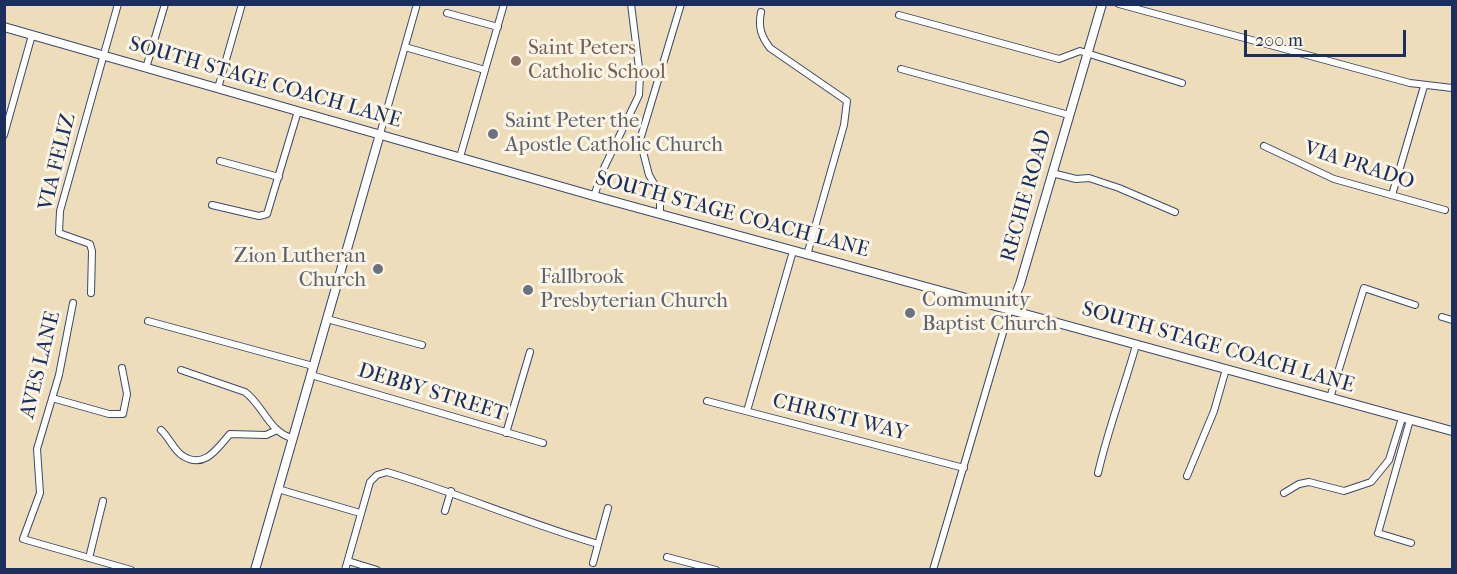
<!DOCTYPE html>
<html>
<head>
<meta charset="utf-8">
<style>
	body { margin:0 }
	#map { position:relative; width:1457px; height:574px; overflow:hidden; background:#edb; font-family:"IM FELL French Canon",serif }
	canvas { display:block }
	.frame { position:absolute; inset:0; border:6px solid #1b2f5e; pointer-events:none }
	.scale { position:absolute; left:1244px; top:30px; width:162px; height:27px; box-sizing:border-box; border:3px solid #1b2f5e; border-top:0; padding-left:8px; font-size:18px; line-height:21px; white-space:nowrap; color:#1b2f5e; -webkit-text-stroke:4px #fcf5e5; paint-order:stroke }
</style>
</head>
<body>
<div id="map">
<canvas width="1457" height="574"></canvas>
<div class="frame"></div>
<div class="scale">200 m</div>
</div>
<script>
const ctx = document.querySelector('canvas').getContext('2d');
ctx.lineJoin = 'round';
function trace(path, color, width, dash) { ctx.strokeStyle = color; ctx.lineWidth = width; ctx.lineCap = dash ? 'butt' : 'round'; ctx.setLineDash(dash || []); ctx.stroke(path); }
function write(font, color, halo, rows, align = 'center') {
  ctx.font = font + ' "IM FELL French Canon",serif'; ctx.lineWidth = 6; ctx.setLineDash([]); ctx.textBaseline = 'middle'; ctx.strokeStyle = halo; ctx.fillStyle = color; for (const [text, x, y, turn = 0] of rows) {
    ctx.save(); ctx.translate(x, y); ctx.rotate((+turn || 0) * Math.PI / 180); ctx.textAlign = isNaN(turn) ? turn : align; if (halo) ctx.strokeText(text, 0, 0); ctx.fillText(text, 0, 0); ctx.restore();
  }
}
const minor = new Path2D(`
	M 1119,4 L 1410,83 L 1452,88
	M 761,12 C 758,27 761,36 770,48 L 847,101 L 844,125 L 807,255
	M 447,13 L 498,27
	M 899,15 L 1059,59 L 1080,51 L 1182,83
	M 405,47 L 485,70
	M 146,68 L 165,4
	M 901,69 L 1069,115
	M 218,88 L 242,4
	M 380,134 L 417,4
	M 4,135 L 32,35
	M 1264,146 L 1334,179 L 1445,210
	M 460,157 L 504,4
	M 220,161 L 279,177
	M 1052,173 L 1076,179 L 1089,178 L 1119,188 L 1175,212
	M 1392,195 L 1424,86
	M 594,196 L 603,170 L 639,95 L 640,76 L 631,4
	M 212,205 L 259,216 L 267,214 L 298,111
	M 660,214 L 660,194 L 649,175 L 640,140 L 681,4
	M 91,293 L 92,251 L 90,244 L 59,233 L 60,211 L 118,4
	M 73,303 L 59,375 L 37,449 L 40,493 L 23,539 L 131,570
	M 1442,317 L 1452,320
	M 327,319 L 422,345
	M 148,321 L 313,366
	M 181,370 L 245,392 C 263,405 269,432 292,438
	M 311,375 L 543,443
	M 52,398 L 109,414 L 123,414 L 127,394 L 122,368
	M 1330,398 L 1364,288 L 1415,305
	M 707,401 L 964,468
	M 747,411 L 793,251
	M 1410,420 L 1378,533 L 1411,543
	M 161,430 C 169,437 174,451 183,456 C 205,470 218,447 230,434 L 266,435 L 277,430
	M 506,433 L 530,352
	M 1098,473 C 1108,429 1124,388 1136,345
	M 1187,476 L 1214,411 L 1226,369
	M 278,489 L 360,513
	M 1284,493 L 1299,484 L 1309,482 L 1344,491 L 1371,482 L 1389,460 L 1402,418
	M 445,511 L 451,491
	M 667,557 L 716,570
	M 89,558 L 103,501
	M 348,561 L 377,570
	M 593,563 L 608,508
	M 345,570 L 370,482 L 377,475 L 387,472 C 458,493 526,523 598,544
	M 933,570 L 1010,309`);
const secondary = new Path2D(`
	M 4,27 L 594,196 L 1452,431
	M 1010,309 L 1020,284 L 1102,4
	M 255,570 L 380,134`);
trace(minor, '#3b496c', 8);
trace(secondary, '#3b496c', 10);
trace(minor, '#fff', 6);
trace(secondary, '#fff', 8);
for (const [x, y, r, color] of [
	[516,61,6,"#8d6e63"],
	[493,134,6,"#6b7280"],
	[378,269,6,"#6b7280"],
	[528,290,6,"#6b7280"],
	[910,313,6,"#6b7280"]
]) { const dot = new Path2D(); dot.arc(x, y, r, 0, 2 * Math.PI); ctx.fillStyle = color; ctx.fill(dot); trace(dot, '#fcf5e5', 2); }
write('21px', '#785e54', '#fcf5e5', [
	["Saint Peters",528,49],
	["Catholic School",528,73]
], 'left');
write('21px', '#1b2f5e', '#fcf5e5', [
	["SOUTH STAGE COACH LANE",265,83,16],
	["VIA FELIZ",58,162,-76],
	["VIA PRADO",1359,166,18],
	["RECHE ROAD",1027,196,-74],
	["SOUTH STAGE COACH LANE",732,215,15],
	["SOUTH STAGE COACH LANE",1218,348,16],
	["AVES LANE",41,365,-76],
	["DEBBY STREET",432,393,17],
	["CHRISTI WAY",840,418,14]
]);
write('21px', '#5b616d', '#fcf5e5', [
	["Saint Peter the",505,122],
	["Apostle Catholic Church",505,146],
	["Zion Lutheran",366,257,"right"],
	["Church",366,281,"right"],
	["Fallbrook",540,278],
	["Presbyterian Church",540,302],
	["Community",922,301],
	["Baptist Church",922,325]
], 'left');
</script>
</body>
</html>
